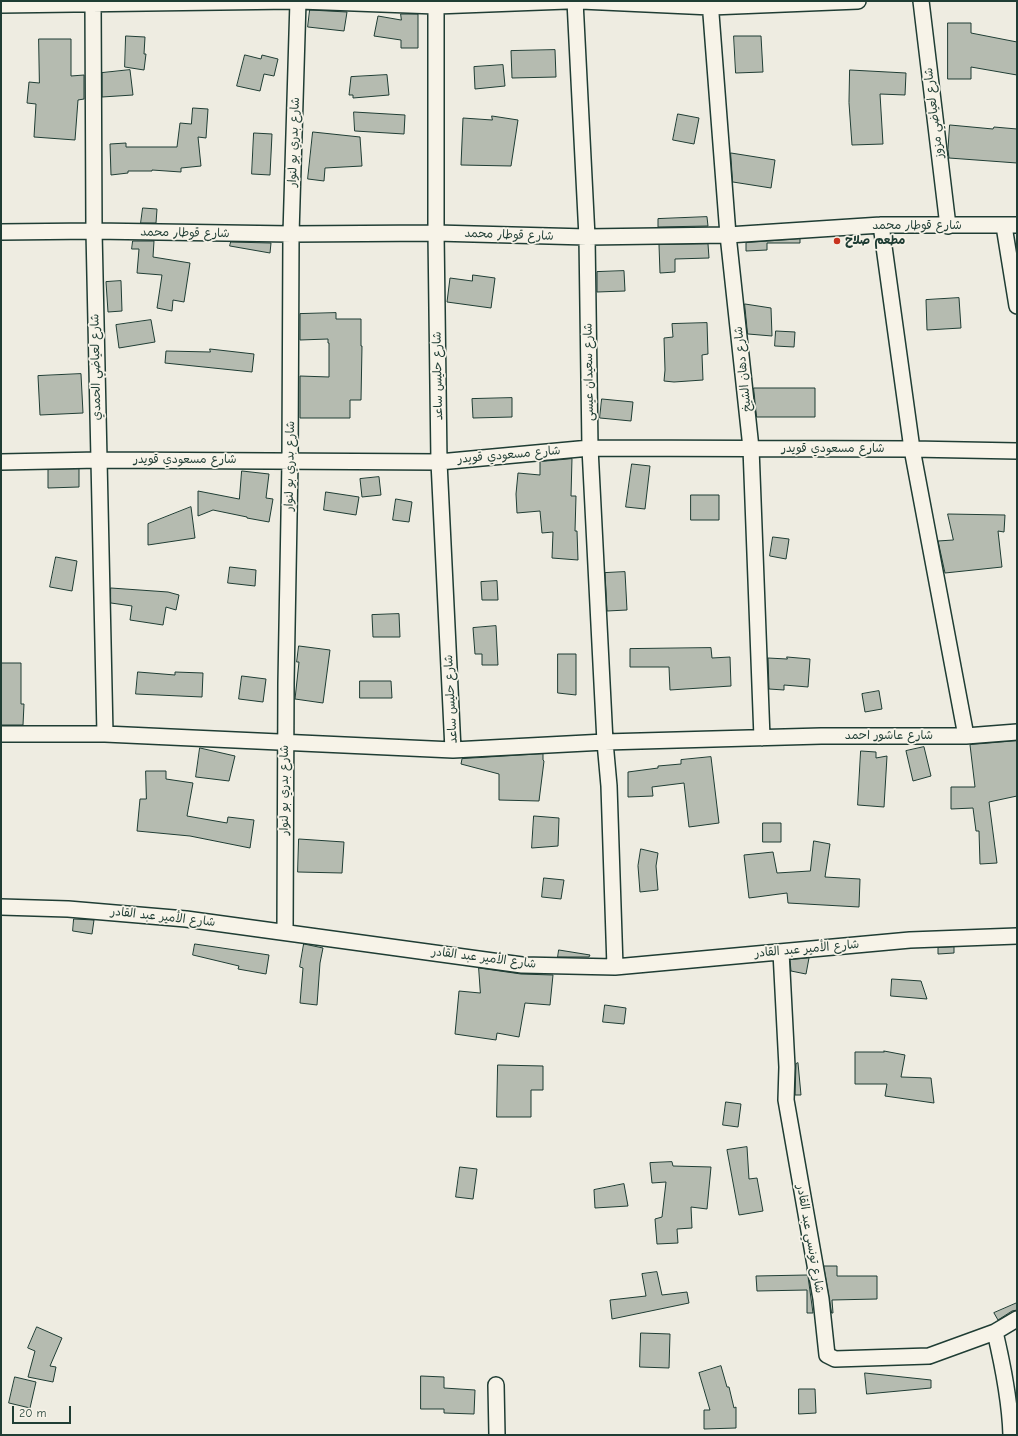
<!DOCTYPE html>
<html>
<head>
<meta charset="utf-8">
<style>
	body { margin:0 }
	#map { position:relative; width:1018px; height:1436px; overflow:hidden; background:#eeece1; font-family:"Comic Neue",sans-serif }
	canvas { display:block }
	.frame { position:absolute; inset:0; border:2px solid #1f3d34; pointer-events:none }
	.scale { position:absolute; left:12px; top:1406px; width:59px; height:18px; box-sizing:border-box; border:2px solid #1f3d34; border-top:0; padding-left:5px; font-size:12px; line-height:14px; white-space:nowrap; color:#1f3d34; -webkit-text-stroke:3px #f7f3e8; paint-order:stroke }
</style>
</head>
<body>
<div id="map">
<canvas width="1018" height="1436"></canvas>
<div class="frame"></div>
<div class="scale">20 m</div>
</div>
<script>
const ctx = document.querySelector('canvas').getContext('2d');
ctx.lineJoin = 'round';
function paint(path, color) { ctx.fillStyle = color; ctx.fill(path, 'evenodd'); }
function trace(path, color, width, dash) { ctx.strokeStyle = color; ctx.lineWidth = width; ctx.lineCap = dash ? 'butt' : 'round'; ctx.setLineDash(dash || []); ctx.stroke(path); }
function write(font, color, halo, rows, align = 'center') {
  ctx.font = font + ' "Comic Neue","Playpen Sans Arabic",sans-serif'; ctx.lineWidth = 3.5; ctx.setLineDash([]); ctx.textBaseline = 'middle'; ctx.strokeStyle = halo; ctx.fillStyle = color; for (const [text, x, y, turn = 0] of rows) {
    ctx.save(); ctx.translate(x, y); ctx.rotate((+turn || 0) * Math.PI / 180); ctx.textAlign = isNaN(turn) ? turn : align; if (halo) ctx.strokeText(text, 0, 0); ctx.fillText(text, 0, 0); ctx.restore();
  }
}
const building = new Path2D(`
	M 310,10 L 347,12 L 344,31 L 308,27 Z
	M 401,14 L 418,14 L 418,48 L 401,48 L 401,40 L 374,36 L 378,16 L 401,20 Z
	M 948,23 L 971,23 L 971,33 L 1017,42 L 1017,75 L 971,67 L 971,79 L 948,79 Z
	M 126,36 L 145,37 L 144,54 L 146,54 L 144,70 L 125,67 Z
	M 734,36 L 761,36 L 763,72 L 736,73 Z
	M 39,39 L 71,39 L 71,76 L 84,75 L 84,99 L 78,100 L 75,140 L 34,137 L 36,104 L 27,103 L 29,82 L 39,83 Z
	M 555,50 L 556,77 L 512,78 L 511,51 Z
	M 245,55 L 261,59 L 262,55 L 278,59 L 274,76 L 264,74 L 260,91 L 237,86 Z
	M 503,65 L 505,86 L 475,89 L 474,67 Z
	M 130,70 L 133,95 L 102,97 L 102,73 Z
	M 850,70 L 906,73 L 905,95 L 880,94 L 883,144 L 852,145 L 849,103 Z
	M 387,75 L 389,95 L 353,98 L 353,95 L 349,95 L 351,77 Z
	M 193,108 L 208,109 L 206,138 L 198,137 L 201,166 L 181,168 L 181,172 L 152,170 L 152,171 L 128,171 L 128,173 L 111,175 L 110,144 L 126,143 L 126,147 L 177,147 L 180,123 L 191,124 Z
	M 354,112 L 405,115 L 404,134 L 355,131 Z
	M 678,114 L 699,118 L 694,144 L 673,140 Z
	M 492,116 L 518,120 L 511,166 L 461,165 L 463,118 L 492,120 Z
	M 950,125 L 993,129 L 994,127 L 1017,129 L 1017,163 L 949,158 L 948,150 Z
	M 313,132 L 360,137 L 362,166 L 325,168 L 324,181 L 308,179 Z
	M 254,133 L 272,134 L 270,175 L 252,174 Z
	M 731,153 L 775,160 L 771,188 L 733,182 Z
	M 143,208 L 157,209 L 156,223 L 141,223 Z
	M 707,217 L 708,226 L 658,227 L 658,219 Z
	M 800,239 L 800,243 L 767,243 L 767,250 L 746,251 L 746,243 Z
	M 133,241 L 154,241 L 153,257 L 190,263 L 184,302 L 173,300 L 172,311 L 157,308 L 162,275 L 137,273 L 139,249 L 132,249 Z
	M 231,242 L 271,243 L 270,253 L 230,246 Z
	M 708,244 L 709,258 L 675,259 L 675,272 L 660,273 L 659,245 Z
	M 624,271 L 625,291 L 597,292 L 597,272 Z
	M 473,275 L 495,278 L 491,308 L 447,302 L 450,278 L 472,281 Z
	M 121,281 L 122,311 L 108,312 L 106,282 Z
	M 959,298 L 961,328 L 927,330 L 926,300 Z
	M 745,304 L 771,308 L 772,336 L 748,334 Z
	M 336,313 L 336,319 L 361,319 L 361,346 L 362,346 L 361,400 L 350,400 L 350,418 L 300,418 L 300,376 L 329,377 L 329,343 L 328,343 L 328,339 L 300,340 L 300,314 Z
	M 151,320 L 155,342 L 119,348 L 116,325 Z
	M 707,323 L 708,354 L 702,355 L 703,380 L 674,382 L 664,381 L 665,370 L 664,338 L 673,337 L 672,324 Z
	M 776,331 L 795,332 L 794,347 L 775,346 Z
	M 210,349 L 254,354 L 252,372 L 165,363 L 166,351 L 210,352 Z
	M 81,374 L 83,413 L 40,415 L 38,376 Z
	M 754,388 L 815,388 L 815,417 L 757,417 Z
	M 512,398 L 512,417 L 473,418 L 472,399 Z
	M 602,399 L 633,402 L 631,421 L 600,418 Z
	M 572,459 L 571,496 L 576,496 L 575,531 L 577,531 L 578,560 L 552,558 L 553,532 L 542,533 L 540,511 L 517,513 L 516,494 L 518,473 L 540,475 L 540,462 Z
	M 632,464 L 650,466 L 645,509 L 626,507 Z
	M 79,469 L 79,487 L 48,488 L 48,470 Z
	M 242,471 L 269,474 L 266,498 L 273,499 L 269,522 L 247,518 L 247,517 L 213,510 L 198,516 L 198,491 L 239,499 Z
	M 379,477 L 381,495 L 362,497 L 360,479 Z
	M 326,492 L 359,497 L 356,515 L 324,510 Z
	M 691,495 L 719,495 L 719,520 L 691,520 Z
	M 396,499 L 412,502 L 409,522 L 393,520 Z
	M 191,507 L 195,538 L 148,545 L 148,524 Z
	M 948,514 L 1005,515 L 1004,532 L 998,531 L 1002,567 L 945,573 L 938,541 L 953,540 Z
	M 773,537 L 789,539 L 786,559 L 770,556 Z
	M 56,557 L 77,561 L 72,591 L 50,587 Z
	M 230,567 L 256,570 L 255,586 L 228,583 Z
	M 625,572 L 627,610 L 607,611 L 605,573 Z
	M 497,581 L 498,600 L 482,600 L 481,582 Z
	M 111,588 L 168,592 L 179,595 L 176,610 L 166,607 L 163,625 L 130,620 L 132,606 L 111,603 Z
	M 399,614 L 400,637 L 373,637 L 372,615 Z
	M 496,626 L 498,665 L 482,665 L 482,654 L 475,654 L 473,628 Z
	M 299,646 L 330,650 L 323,703 L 295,699 L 299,662 L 297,662 Z
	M 711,648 L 712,658 L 730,657 L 731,686 L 670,690 L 669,667 L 630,667 L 630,649 Z
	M 558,654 L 576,654 L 576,695 L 558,693 Z
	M 787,657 L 810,659 L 808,687 L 784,685 L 784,690 L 769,689 L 768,658 L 787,659 Z
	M 1,663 L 21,663 L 21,704 L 24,704 L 23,725 L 1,725 Z
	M 138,672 L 175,675 L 175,672 L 203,673 L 202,697 L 136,694 Z
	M 242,676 L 266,679 L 263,702 L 239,699 Z
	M 360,681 L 391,681 L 392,698 L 360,698 Z
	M 879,691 L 882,709 L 865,712 L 862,694 Z
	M 1017,741 L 1017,796 L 989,802 L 997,863 L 980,864 L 979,831 L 976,831 L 973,808 L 951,809 L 951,787 L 975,787 L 970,745 Z
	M 924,747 L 931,776 L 913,781 L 906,751 Z
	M 200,748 L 235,756 L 229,781 L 196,777 Z
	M 861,751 L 876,752 L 876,758 L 887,756 L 884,807 L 858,805 Z
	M 543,754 L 543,760 L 544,761 L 539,801 L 499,800 L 499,774 L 461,764 L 462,759 Z
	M 711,757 L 719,823 L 689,827 L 684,783 L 652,787 L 653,796 L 628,797 L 628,772 L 658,768 L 658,766 L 681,764 L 681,760 Z
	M 146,771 L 166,771 L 166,779 L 193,783 L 187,816 L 227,823 L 228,817 L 254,820 L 250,848 L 190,836 L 137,831 L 140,799 L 146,799 Z
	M 534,816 L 559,818 L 558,846 L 532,848 Z
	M 763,823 L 781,823 L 781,842 L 763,842 Z
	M 299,839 L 344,842 L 342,873 L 298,872 Z
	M 814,841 L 830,844 L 825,877 L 860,879 L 859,907 L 788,903 L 787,893 L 749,898 L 744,855 L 773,852 L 777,873 L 810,871 Z
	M 641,849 L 658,853 L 656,866 L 658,890 L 640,892 L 638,866 Z
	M 544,878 L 564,880 L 561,899 L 542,897 Z
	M 74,919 L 94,920 L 92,934 L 73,931 Z
	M 195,944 L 269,955 L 266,974 L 238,969 L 239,966 L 193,955 Z
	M 304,944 L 323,948 L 320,963 L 317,1005 L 300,1003 L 303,968 L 300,967 Z
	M 954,947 L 954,953 L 938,954 L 938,948 Z
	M 559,950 L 590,955 L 589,957 L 558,957 Z
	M 809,958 L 806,974 L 791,971 L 790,960 Z
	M 479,968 L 521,974 L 553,975 L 550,1005 L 525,1003 L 519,1037 L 497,1033 L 496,1040 L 455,1034 L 459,991 L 480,993 Z
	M 892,979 L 921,981 L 927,999 L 891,996 Z
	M 605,1005 L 626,1008 L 624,1024 L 603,1022 Z
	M 884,1051 L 905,1055 L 901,1077 L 931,1078 L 934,1103 L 885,1096 L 887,1084 L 855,1084 L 855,1052 L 884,1052 Z
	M 798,1063 L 801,1095 L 795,1095 L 796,1064 Z
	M 498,1065 L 543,1066 L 543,1090 L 531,1090 L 531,1117 L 497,1117 Z
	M 726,1102 L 741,1104 L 738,1127 L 723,1125 Z
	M 747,1147 L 749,1179 L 757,1178 L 763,1211 L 739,1215 L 727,1150 Z
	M 672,1162 L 673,1166 L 711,1167 L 707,1209 L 691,1207 L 692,1228 L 677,1229 L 678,1243 L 657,1244 L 655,1219 L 662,1217 L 666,1182 L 652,1183 L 650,1163 Z
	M 460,1167 L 477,1169 L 473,1199 L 456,1197 Z
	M 624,1184 L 628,1206 L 595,1208 L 594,1190 Z
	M 824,1266 L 837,1266 L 837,1276 L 877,1276 L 877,1299 L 832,1300 L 833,1313 L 832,1313 Z
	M 807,1269 L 813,1313 L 807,1313 L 807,1290 L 757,1291 L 756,1276 L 807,1275 Z
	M 657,1272 L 662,1295 L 687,1292 L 689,1303 L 612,1319 L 610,1300 L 646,1296 L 642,1274 Z
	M 1017,1303 L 1017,1310 L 1012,1311 L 998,1320 L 994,1313 Z
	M 37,1327 L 62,1338 L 50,1366 L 56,1367 L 53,1382 L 28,1377 L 35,1351 L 28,1348 Z
	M 641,1333 L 670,1334 L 669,1368 L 640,1367 Z
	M 721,1366 L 727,1387 L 729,1387 L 734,1408 L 736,1407 L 736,1428 L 704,1429 L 704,1410 L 710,1410 L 699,1373 Z
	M 865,1373 L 931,1380 L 931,1388 L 867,1394 Z
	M 421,1376 L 444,1377 L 444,1388 L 475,1390 L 474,1414 L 444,1413 L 444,1409 L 421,1409 Z
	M 15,1377 L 36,1382 L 30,1408 L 9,1403 Z
	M 799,1389 L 815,1389 L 816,1413 L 799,1414 Z`);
paint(building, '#b5bbb0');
trace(building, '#1f3d34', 1);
const minor = new Path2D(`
	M 93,1 L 94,231 L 105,734
	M 300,1 L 436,6 L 567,1
	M 436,1 L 436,233 L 439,462 L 453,750
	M 575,1 L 587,237 L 590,448 L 605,742 L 609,786 L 615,967
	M 581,1 L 711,7 L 858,1
	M 710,1 L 728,235 L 751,448 L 762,738
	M 921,1 L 948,226
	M 1,5 L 292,1
	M 881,225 L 912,449 L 966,736
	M 1004,226 L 1017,306
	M 1,232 L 94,231 L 291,234 L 436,233 L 587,237 L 728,235 L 881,225 L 1017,225
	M 1,462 L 99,460 L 439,462 L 590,448 L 912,449 L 1017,451
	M 1,734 L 105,734 L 453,750 L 605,742 L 821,736 L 966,736 L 1017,732
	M 1,907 L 68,909 L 186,919 L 522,965 L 615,967 L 910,940 L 1017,936
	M 285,931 L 286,683 L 290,461 L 291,234 L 298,1
	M 781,952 L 787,1067 L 786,1100 L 821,1299 L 827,1355 L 835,1359 L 929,1356 L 995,1332 L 1017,1319
	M 995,1332 C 1003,1366 1010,1400 1011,1435
	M 496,1385 L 497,1435`);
trace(minor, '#1f3d34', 18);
trace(minor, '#f7f3e8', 15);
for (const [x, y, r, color] of [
	[837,241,4,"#c8321e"]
]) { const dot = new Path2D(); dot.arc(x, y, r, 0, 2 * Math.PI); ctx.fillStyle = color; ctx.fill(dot); trace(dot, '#f7f3e8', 1.5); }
write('12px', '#1f3d34', '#f7f3e8', [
	["شارع لعياضي مزوز",934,113,-97],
	["شارع بدري بو لنوار",294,142,-88],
	["شارع قوطار محمد",917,226],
	["شارع قوطار محمد",185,233,1],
	["شارع قوطار محمد",509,235,2],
	["شارع لعياضي الحمدي",96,367,-91],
	["شارع دهان الشيخ",743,369,-96],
	["شارع سعيدان عيسى",589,372,-91],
	["شارع حليس ساعد",438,376,-91],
	["شارع مسعودي قويدر",833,449],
	["شارع مسعودي قويدر",509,455,-5],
	["شارع مسعودي قويدر",185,460],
	["شارع بدري بو لنوار",290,466,-89],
	["شارع حليس ساعد",451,699,-93],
	["شارع عاشور احمد",889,736],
	["شارع بدري بو لنوار",285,790,-90],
	["شارع الأمير عبد القادر",163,917,6],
	["شارع الأمير عبد القادر",807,949,-5],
	["شارع الأمير عبد القادر",484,958,7],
	["شارع تونسي عبد القادر",810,1239,80]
]);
write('bold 12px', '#1f3d34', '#f7f3e8', [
	["مطعم صلاح",845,241]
], 'left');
</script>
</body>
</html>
